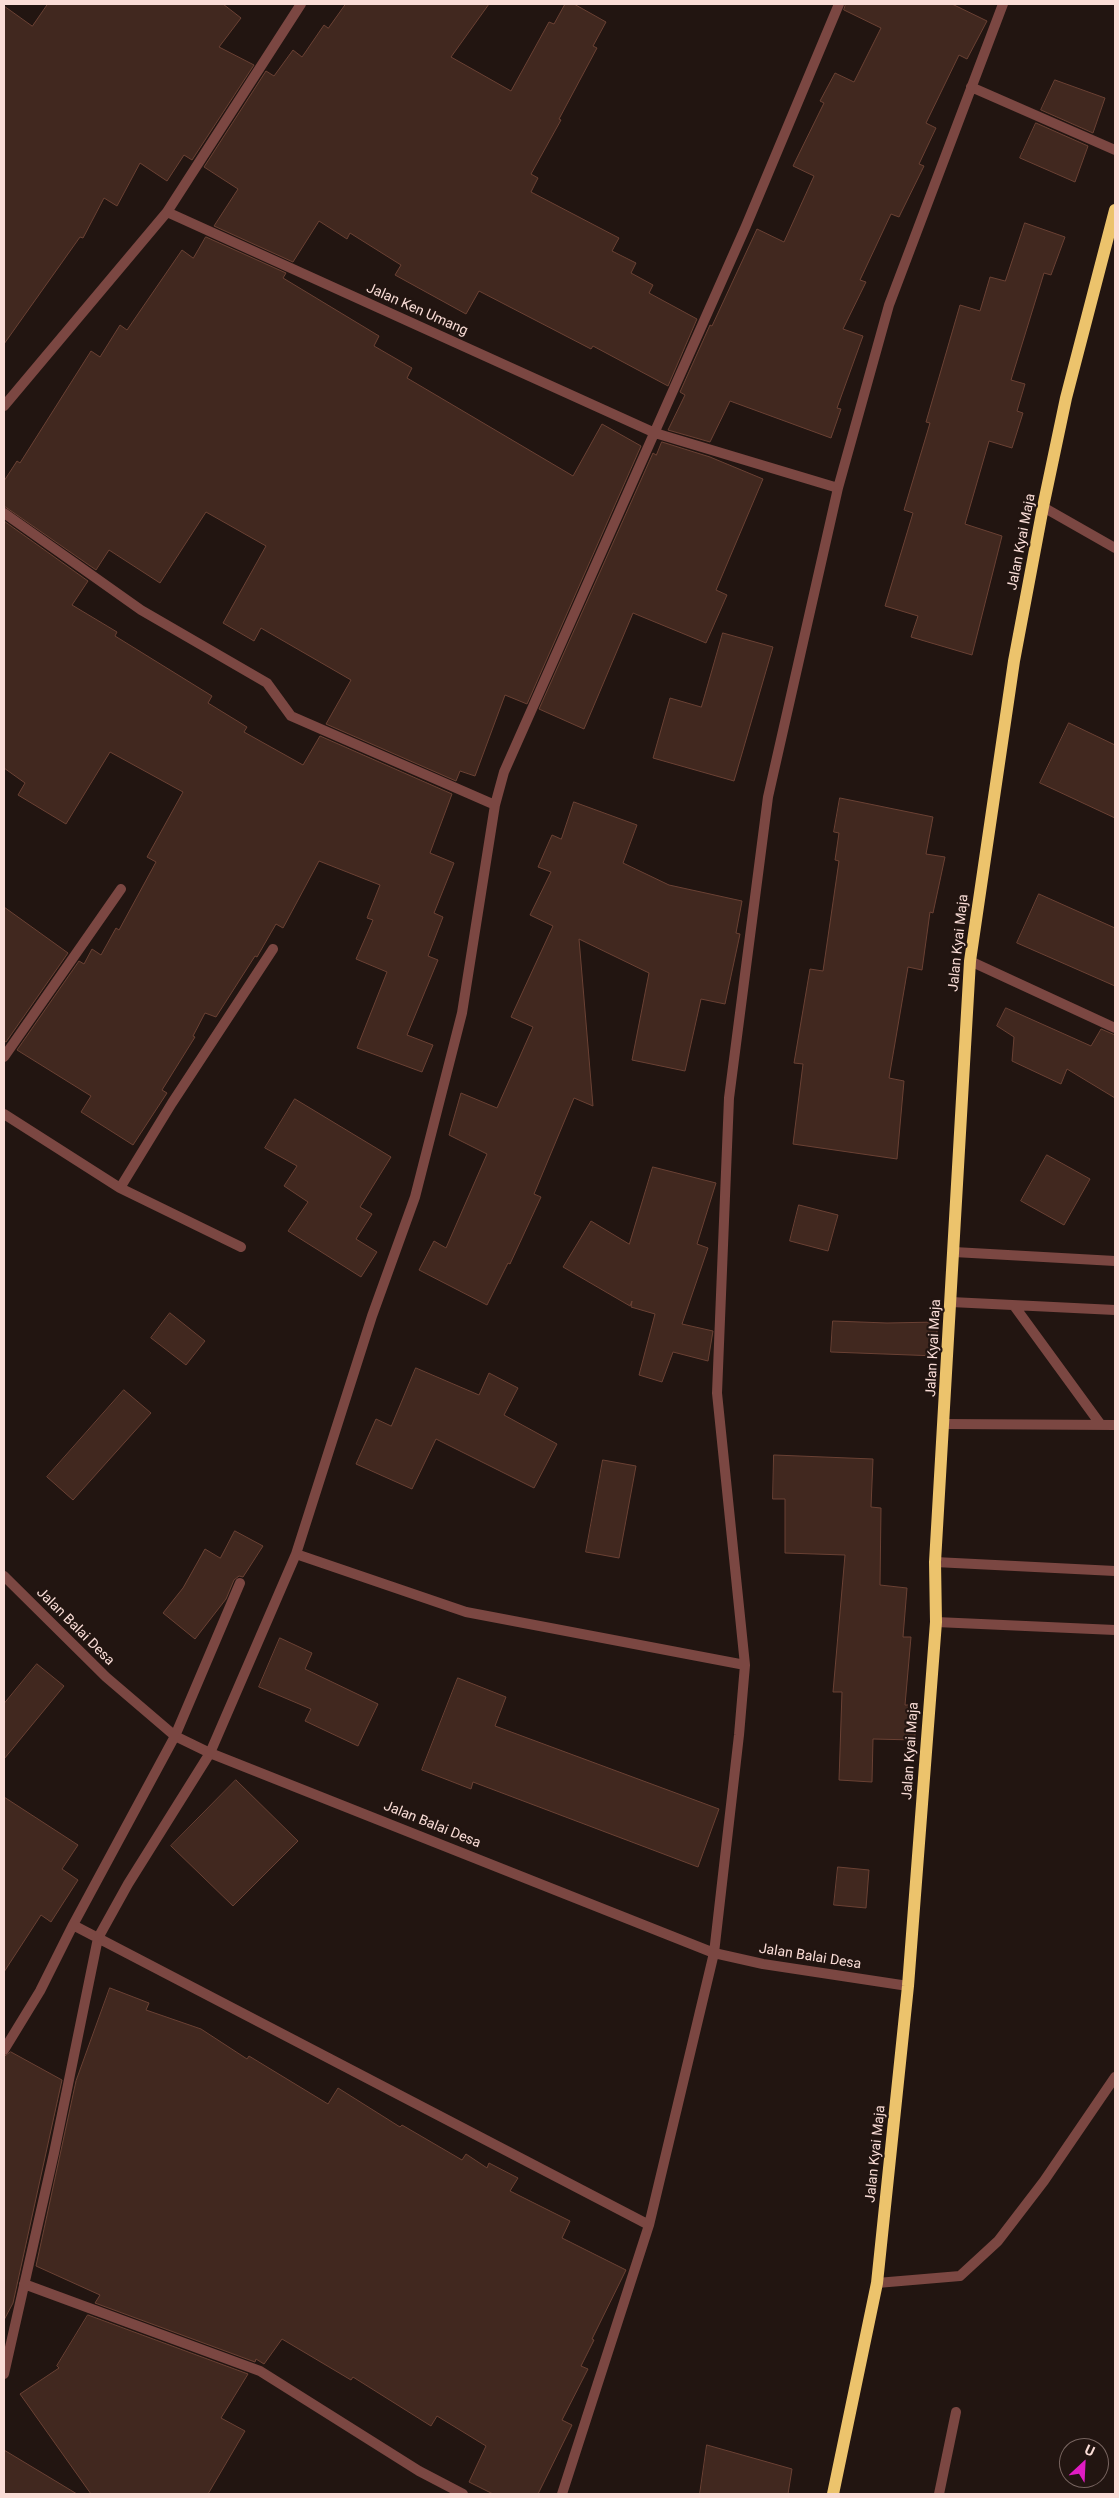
<!DOCTYPE html>
<html>
<head>
<meta charset="utf-8">
<style>
	body { margin:0 }
	#map { position:relative; width:1119px; height:2498px; overflow:hidden; background:#221511; font-family:Roboto,sans-serif }
	canvas { display:block }
	.frame { position:absolute; inset:0; border:5px solid #faddd7; pointer-events:none }
	.north { position:absolute; left:1059px; top:2438px; width:50px; height:50px; box-sizing:border-box; background:#221511; border:1px solid #786560; border-radius:50%; rotate:25deg; font-size:14px; font-weight:700; line-height:20px; text-align:center; color:#faddd7 }
	.north::after { content:''; display:block; margin:auto; width:18px; height:22px; background:#e01cc3; clip-path:polygon(50% 0,100% 100%,50% 72%,0 100%) }
</style>
</head>
<body>
<div id="map">
<canvas width="1119" height="2498"></canvas>
<div class="frame"></div>
<div class="north">U</div>
</div>
<script>
const ctx = document.querySelector('canvas').getContext('2d');
ctx.lineJoin = 'round';
function paint(path, color) { ctx.fillStyle = color; ctx.fill(path, 'evenodd'); }
function trace(path, color, width, dash) { ctx.strokeStyle = color; ctx.lineWidth = width; ctx.lineCap = dash ? 'butt' : 'round'; ctx.setLineDash(dash || []); ctx.stroke(path); }
function write(font, color, halo, rows, align = 'center') {
  ctx.font = font + ' Roboto,sans-serif'; ctx.lineWidth = 4.5; ctx.setLineDash([]); ctx.textBaseline = 'middle'; ctx.strokeStyle = halo; ctx.fillStyle = color; for (const [text, x, y, turn = 0] of rows) {
    ctx.save(); ctx.translate(x, y); ctx.rotate((+turn || 0) * Math.PI / 180); ctx.textAlign = isNaN(turn) ? turn : align; if (halo) ctx.strokeText(text, 0, 0); ctx.fillText(text, 0, 0); ctx.restore();
  }
}
const building = new Path2D(`
	M 48,4 L 223,4 L 241,18 L 219,47 L 254,65 L 192,160 L 184,155 L 167,181 L 140,163 L 117,206 L 104,198 L 83,238 L 80,237 L 4,344 L 4,6 L 32,26 Z
	M 346,4 L 489,4 L 451,57 L 511,91 L 549,22 L 554,24 L 565,4 L 574,4 L 606,22 L 593,46 L 597,48 L 559,119 L 561,120 L 531,174 L 538,178 L 531,192 L 619,238 L 612,251 L 636,263 L 631,273 L 653,285 L 649,293 L 697,319 L 668,386 L 593,346 L 591,349 L 479,291 L 466,314 L 395,275 L 401,265 L 350,233 L 347,239 L 319,221 L 293,262 L 214,226 L 238,189 L 204,167 L 266,71 L 274,76 L 293,50 L 302,57 L 324,25 L 328,28 Z
	M 846,4 L 952,4 L 987,21 L 967,59 L 959,55 L 926,123 L 936,128 L 919,164 L 924,166 L 899,217 L 891,214 L 860,280 L 866,282 L 843,329 L 863,336 L 837,408 L 841,409 L 831,438 L 730,401 L 710,442 L 668,430 L 685,395 L 680,392 L 710,325 L 712,326 L 757,229 L 784,242 L 814,176 L 793,166 L 824,103 L 820,101 L 835,73 L 854,82 L 881,28 L 844,10 Z
	M 1055,80 L 1105,98 L 1093,133 L 1041,110 Z
	M 1036,123 L 1088,146 L 1075,182 L 1020,158 Z
	M 1025,223 L 1065,237 L 1051,275 L 1044,273 L 1011,380 L 1025,384 L 1017,411 L 1023,413 L 1012,448 L 989,441 L 965,524 L 1002,536 L 972,655 L 911,637 L 918,616 L 885,606 L 913,513 L 904,510 L 930,423 L 926,422 L 960,305 L 980,311 L 990,277 L 1005,281 Z
	M 206,237 L 286,273 L 283,278 L 379,336 L 374,346 L 412,368 L 407,378 L 573,476 L 602,424 L 641,446 L 527,704 L 505,695 L 475,776 L 460,771 L 456,781 L 326,724 L 351,680 L 261,628 L 254,641 L 223,623 L 266,546 L 206,512 L 160,583 L 109,550 L 96,570 L 4,506 L 4,481 L 17,461 L 20,463 L 91,351 L 100,357 L 120,325 L 127,330 L 182,250 L 193,258 Z
	M 662,442 L 710,457 L 763,479 L 716,590 L 727,595 L 706,643 L 633,613 L 584,729 L 539,709 L 653,453 L 656,455 Z
	M 4,521 L 88,581 L 72,605 L 117,632 L 115,636 L 212,696 L 208,703 L 247,727 L 244,732 L 303,765 L 320,736 L 452,794 L 430,853 L 454,863 L 434,913 L 443,917 L 428,956 L 438,960 L 407,1035 L 433,1045 L 422,1072 L 357,1048 L 387,972 L 356,959 L 373,920 L 367,918 L 380,885 L 319,861 L 283,928 L 276,924 L 257,957 L 255,956 L 216,1017 L 205,1013 L 193,1036 L 195,1037 L 162,1090 L 167,1093 L 133,1145 L 81,1112 L 91,1096 L 17,1050 L 79,961 L 84,964 L 92,949 L 101,955 L 116,928 L 119,930 L 156,862 L 147,857 L 183,792 L 110,752 L 66,824 L 18,795 L 25,783 L 4,768 Z
	M 723,633 L 773,647 L 734,781 L 653,758 L 670,698 L 701,707 Z
	M 1069,723 L 1115,745 L 1115,818 L 1040,783 Z
	M 840,798 L 933,817 L 926,854 L 945,857 L 933,913 L 930,912 L 922,970 L 908,967 L 889,1078 L 904,1081 L 897,1159 L 793,1144 L 803,1064 L 794,1063 L 810,969 L 823,971 L 839,861 L 835,860 L 839,833 L 834,832 Z
	M 574,802 L 637,825 L 623,863 L 669,885 L 742,901 L 736,933 L 740,934 L 725,1004 L 701,999 L 685,1071 L 632,1060 L 649,973 L 579,939 L 593,1106 L 574,1098 L 534,1194 L 541,1197 L 510,1264 L 508,1263 L 487,1305 L 419,1270 L 434,1241 L 446,1248 L 487,1154 L 449,1135 L 461,1093 L 497,1108 L 533,1027 L 511,1017 L 553,926 L 530,915 L 551,872 L 538,867 L 552,835 L 561,839 Z
	M 1039,894 L 1115,928 L 1115,986 L 1017,943 Z
	M 4,907 L 68,953 L 6,1042 L 4,1041 Z
	M 1006,1008 L 1091,1046 L 1101,1029 L 1115,1035 L 1115,1098 L 1067,1069 L 1061,1084 L 1012,1061 L 1014,1037 L 997,1026 Z
	M 295,1099 L 391,1157 L 360,1207 L 372,1214 L 356,1239 L 377,1252 L 361,1277 L 288,1231 L 308,1202 L 284,1186 L 297,1166 L 265,1148 Z
	M 1047,1155 L 1090,1179 L 1064,1225 L 1021,1201 Z
	M 653,1167 L 716,1183 L 697,1244 L 708,1248 L 682,1324 L 713,1331 L 708,1361 L 673,1352 L 662,1382 L 639,1375 L 655,1314 L 631,1307 L 632,1301 L 630,1306 L 563,1267 L 591,1221 L 629,1244 Z
	M 799,1205 L 838,1215 L 828,1251 L 790,1241 Z
	M 170,1313 L 205,1341 L 186,1365 L 151,1338 Z
	M 833,1321 L 887,1323 L 937,1322 L 937,1356 L 831,1352 Z
	M 416,1368 L 479,1395 L 489,1373 L 518,1388 L 504,1415 L 557,1444 L 534,1488 L 436,1439 L 412,1489 L 356,1464 L 376,1419 L 391,1426 Z
	M 124,1390 L 151,1413 L 73,1500 L 47,1477 Z
	M 774,1455 L 873,1459 L 871,1507 L 881,1508 L 880,1585 L 907,1588 L 903,1637 L 911,1637 L 905,1705 L 915,1705 L 915,1740 L 873,1739 L 872,1782 L 839,1780 L 842,1692 L 833,1692 L 845,1555 L 785,1553 L 785,1499 L 773,1499 Z
	M 603,1460 L 636,1466 L 619,1558 L 586,1552 Z
	M 235,1531 L 263,1546 L 243,1577 L 239,1576 L 234,1580 L 226,1599 L 195,1639 L 163,1613 L 183,1588 L 205,1549 L 220,1558 Z
	M 280,1638 L 312,1653 L 305,1669 L 378,1704 L 358,1746 L 305,1721 L 311,1709 L 259,1687 Z
	M 37,1664 L 64,1686 L 4,1759 L 4,1704 Z
	M 458,1678 L 506,1697 L 495,1726 L 719,1809 L 698,1867 L 473,1782 L 471,1789 L 422,1770 Z
	M 236,1780 L 298,1841 L 233,1906 L 171,1846 Z
	M 4,1797 L 78,1845 L 62,1869 L 78,1880 L 51,1922 L 41,1915 L 4,1972 Z
	M 838,1867 L 869,1870 L 866,1908 L 834,1905 Z
	M 110,1988 L 149,2003 L 146,2010 L 201,2029 L 247,2059 L 249,2056 L 328,2104 L 338,2088 L 400,2127 L 402,2125 L 462,2160 L 466,2154 L 487,2168 L 489,2163 L 518,2178 L 510,2191 L 570,2221 L 562,2238 L 626,2270 L 592,2339 L 594,2340 L 581,2366 L 588,2369 L 562,2420 L 572,2425 L 538,2494 L 493,2494 L 469,2482 L 486,2446 L 437,2416 L 431,2426 L 353,2377 L 351,2380 L 282,2339 L 264,2364 L 256,2359 L 255,2362 L 95,2303 L 100,2295 L 36,2266 L 76,2081 Z
	M 11,2052 L 62,2080 L 13,2303 L 4,2320 L 4,2057 Z
	M 88,2315 L 248,2374 L 221,2418 L 245,2431 L 208,2494 L 91,2494 L 20,2394 L 59,2368 L 57,2366 Z
	M 707,2445 L 792,2469 L 788,2494 L 700,2494 Z
	M 4,2450 L 77,2494 L 4,2494 Z`);
paint(building, '#41281f');
trace(building, '#6a4134', 1);
trace(new Path2D(`
	M 970,961 L 1115,1028
	M 951,1302 L 1115,1310
	M 1015,1307 L 1101,1425
	M 944,1424 L 1115,1425
	M 936,1622 L 1115,1630
	M 877,2283 L 960,2276 L 998,2241 L 1044,2181 L 1115,2077
	M 939,2494 L 956,2412`), '#7b4742', 10);
trace(new Path2D(`
	M 971,87 L 1115,150
	M 167,212 L 655,433 L 838,488
	M 4,406 L 167,212 L 301,4
	M 1043,507 L 1115,548
	M 4,513 L 141,610 L 267,683 L 291,716 L 495,805
	M 4,1057 L 121,889
	M 4,1114 L 120,1188 L 172,1103 L 273,949
	M 120,1188 L 241,1247
	M 954,1252 L 1115,1261
	M 296,1554 L 466,1612 L 745,1665
	M 935,1562 L 1115,1571
	M 4,1576 L 106,1677 L 175,1736 L 210,1753 L 714,1953 L 763,1964 L 908,1986
	M 73,1925 L 175,1736 L 240,1583
	M 4,2050 L 40,1991 L 73,1925 L 649,2225
	M 24,2284 L 260,2371 L 419,2471 L 463,2494
	M 4,2374 L 54,2153 L 98,1938 L 128,1884 L 210,1753 L 296,1554 L 372,1316 L 415,1197 L 462,1013 L 495,805 L 504,772 L 746,226 L 839,4
	M 562,2494 L 649,2225 L 714,1953 L 739,1735 L 745,1665 L 717,1393 L 729,1098 L 768,797 L 838,488 L 889,305 L 1003,4`), '#7b4742', 10);
trace(new Path2D(`
	M 833,2494 L 877,2283 L 908,1986 L 936,1622 L 935,1562 L 970,961 L 1014,661 L 1043,507 L 1066,398 L 1115,210`), '#ecc36c', 12);
write('14px', '#faddd7', '#221511', [
	["Jalan Ken Umang",417,310,24],
	["Jalan Kyai Maja",1022,542,-79],
	["Jalan Kyai Maja",959,943,-84],
	["Jalan Kyai Maja",934,1348,-87],
	["Jalan Balai Desa",75,1627,45],
	["Jalan Kyai Maja",911,1751,-86],
	["Jalan Balai Desa",432,1825,22],
	["Jalan Balai Desa",810,1957,9],
	["Jalan Kyai Maja",876,2154,-84]
]);
</script>
</body>
</html>
